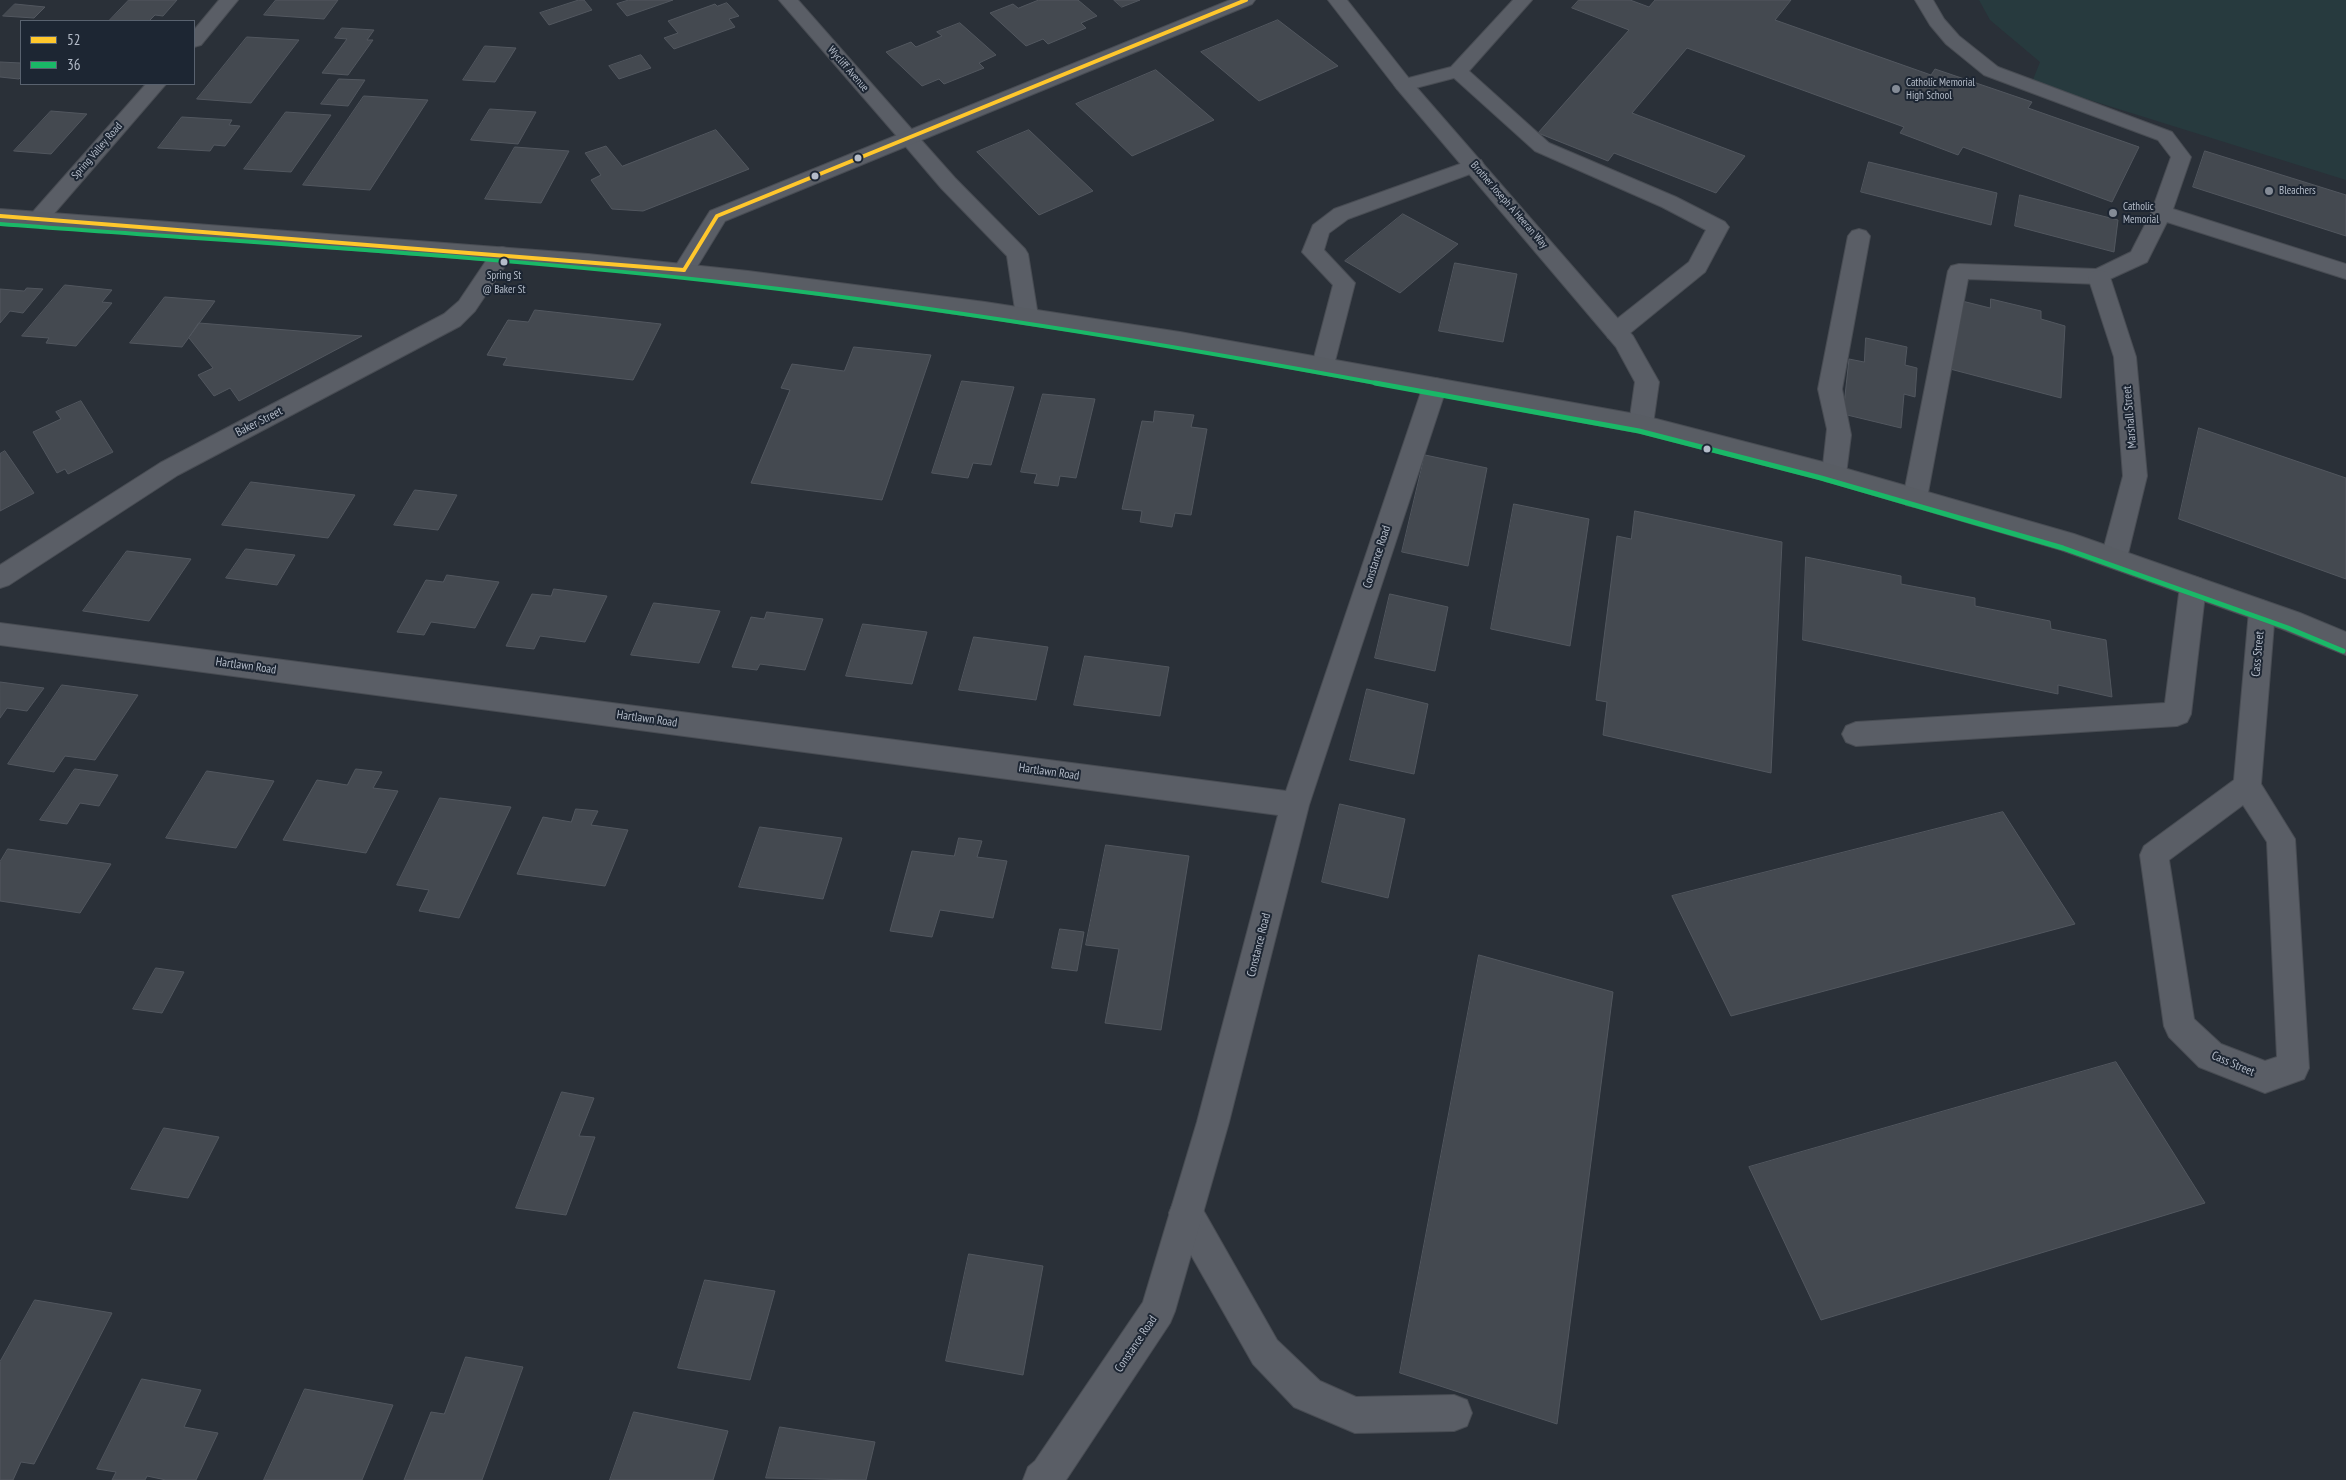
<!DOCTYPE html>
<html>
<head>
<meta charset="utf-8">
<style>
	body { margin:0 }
	#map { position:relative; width:2346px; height:1480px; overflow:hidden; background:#2a3038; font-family:"PT Sans Narrow",sans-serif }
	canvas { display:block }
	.legend { position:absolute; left:20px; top:20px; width:175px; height:65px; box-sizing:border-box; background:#1d2633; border:1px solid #59626f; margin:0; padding:6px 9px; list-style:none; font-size:15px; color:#b4bcc9 }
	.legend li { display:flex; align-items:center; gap:10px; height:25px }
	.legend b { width:25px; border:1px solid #59626f }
</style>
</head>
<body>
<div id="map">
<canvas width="2346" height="1480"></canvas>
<ul class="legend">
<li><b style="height:6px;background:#ffc72c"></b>52</li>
<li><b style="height:6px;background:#1ab867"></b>36</li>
</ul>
</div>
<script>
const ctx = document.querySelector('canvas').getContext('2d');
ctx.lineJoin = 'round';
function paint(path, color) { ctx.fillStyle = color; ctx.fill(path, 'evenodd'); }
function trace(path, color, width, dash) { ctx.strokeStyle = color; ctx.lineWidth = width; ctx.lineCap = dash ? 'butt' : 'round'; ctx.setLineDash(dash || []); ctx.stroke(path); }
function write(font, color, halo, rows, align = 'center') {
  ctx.font = font + ' "PT Sans Narrow",sans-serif'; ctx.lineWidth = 4; ctx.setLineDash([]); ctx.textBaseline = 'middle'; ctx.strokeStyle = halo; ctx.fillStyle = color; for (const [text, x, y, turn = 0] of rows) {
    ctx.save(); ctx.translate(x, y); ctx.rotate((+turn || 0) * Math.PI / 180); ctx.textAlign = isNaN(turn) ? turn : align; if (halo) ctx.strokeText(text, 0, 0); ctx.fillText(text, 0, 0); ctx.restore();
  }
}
paint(new Path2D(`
	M 1979,0 L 2346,0 L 2346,180 L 2032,82 L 2040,62 L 1990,20 Z`), '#273a3e');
const building = new Path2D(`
	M 129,0 L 177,0 L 163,16 L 155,15 L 149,21 L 109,21 Z
	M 276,0 L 338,0 L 324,19 L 264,15 Z
	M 579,0 L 584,0 L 592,10 L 549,25 L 540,13 Z
	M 629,0 L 673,0 L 627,16 L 617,4 Z
	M 1039,0 L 1078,0 L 1097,16 L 1081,23 L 1086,28 L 1048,44 L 1043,39 L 1026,46 L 990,13 L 1013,4 L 1018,8 Z
	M 1114,0 L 1140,0 L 1122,7 Z
	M 1579,0 L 1630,0 L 1649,7 L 1655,0 L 1791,0 L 1775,20 L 1931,75 L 1935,69 L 2032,102 L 2028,108 L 2139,147 L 2112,202 L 1963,147 L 1958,155 L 1900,133 L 1904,127 L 1687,48 L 1632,113 L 1745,156 L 1716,193 L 1614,153 L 1608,161 L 1538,133 L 1629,30 L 1572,8 Z
	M 727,3 L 739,16 L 729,19 L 735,27 L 674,49 L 664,38 L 678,33 L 668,21 L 715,4 L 717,6 Z
	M 15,4 L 45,7 L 34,18 L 3,16 Z
	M 1278,20 L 1338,66 L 1259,101 L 1201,52 Z
	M 960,23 L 996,55 L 979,63 L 984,68 L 944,84 L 939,79 L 922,86 L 886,52 L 911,42 L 916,47 L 942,36 L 937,32 Z
	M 342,28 L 374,30 L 367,40 L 373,40 L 348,75 L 322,73 L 347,39 L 335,38 Z
	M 247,37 L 299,40 L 251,103 L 197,99 Z
	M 485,46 L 516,48 L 495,82 L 463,80 Z
	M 641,55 L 651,68 L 619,79 L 609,66 Z
	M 0,62 L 21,63 L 21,77 L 19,79 L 0,77 Z
	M 1156,70 L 1214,120 L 1132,156 L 1076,104 Z
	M 339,79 L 365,80 L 348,106 L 321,104 Z
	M 364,96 L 428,100 L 370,190 L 303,185 Z
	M 490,109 L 536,112 L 518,144 L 471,140 Z
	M 51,111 L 87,114 L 51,154 L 14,151 Z
	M 286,112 L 331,115 L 291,172 L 244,169 Z
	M 182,117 L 232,120 L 229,125 L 240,126 L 225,146 L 214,145 L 210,151 L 158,148 Z
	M 716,130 L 749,169 L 643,211 L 612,209 L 591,180 L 601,175 L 585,153 L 606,146 L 622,166 Z
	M 1029,130 L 1093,191 L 1039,215 L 977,152 Z
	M 515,147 L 569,151 L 541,203 L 485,199 Z
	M 2205,151 L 2346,195 L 2346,236 L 2193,187 Z
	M 1869,162 L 1997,193 L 1991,225 L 1861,192 Z
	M 2020,195 L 2118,220 L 2114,252 L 2015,226 Z
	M 1403,214 L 1458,244 L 1400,293 L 1345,261 Z
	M 1455,263 L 1517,274 L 1503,342 L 1439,331 Z
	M 65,285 L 112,290 L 102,302 L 112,303 L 76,346 L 46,343 L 49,338 L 22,336 Z
	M 27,288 L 43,289 L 23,313 L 10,311 L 0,323 L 0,289 L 24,291 Z
	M 165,297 L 215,301 L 182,347 L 130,343 Z
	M 1991,299 L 2041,311 L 2041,319 L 2065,326 L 2061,398 L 1950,369 L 1958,300 L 1990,308 Z
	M 535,310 L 661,324 L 633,380 L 503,365 L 507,358 L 487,355 L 508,320 L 528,322 Z
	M 199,323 L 362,336 L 239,401 L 230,388 L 214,396 L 198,375 L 213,368 L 189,338 Z
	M 1866,338 L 1907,347 L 1905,365 L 1917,368 L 1915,397 L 1904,394 L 1901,428 L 1843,414 L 1849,359 L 1864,362 Z
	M 854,347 L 931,355 L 882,500 L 751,483 L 790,390 L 781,388 L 792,364 L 844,371 Z
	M 962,381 L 1014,387 L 991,465 L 973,463 L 968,478 L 932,473 Z
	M 1043,394 L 1095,399 L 1076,478 L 1060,476 L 1058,486 L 1034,483 L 1037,474 L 1021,472 Z
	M 81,401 L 113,452 L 68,474 L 65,469 L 57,473 L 33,432 L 61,419 L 56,412 Z
	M 1155,411 L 1194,415 L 1191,427 L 1207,429 L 1191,515 L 1175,513 L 1172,527 L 1140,522 L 1142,511 L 1122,509 L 1142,421 L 1153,422 Z
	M 2199,428 L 2346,478 L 2346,579 L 2179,519 Z
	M 5,451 L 34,493 L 0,511 L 0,454 Z
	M 1425,455 L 1487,468 L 1468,566 L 1402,552 Z
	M 251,482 L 355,495 L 328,538 L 222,525 Z
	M 415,490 L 457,495 L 438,530 L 394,525 Z
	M 1514,504 L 1589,519 L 1570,646 L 1491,629 Z
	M 1635,511 L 1782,542 L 1771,773 L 1603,735 L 1607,702 L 1596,700 L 1617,536 L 1631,539 Z
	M 246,549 L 295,555 L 277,585 L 226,578 Z
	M 127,551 L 191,559 L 149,621 L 83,611 Z
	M 1806,557 L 1901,576 L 1901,584 L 1975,598 L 1975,606 L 2050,621 L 2051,629 L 2106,640 L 2112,697 L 2058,685 L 2058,694 L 1803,640 Z
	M 447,575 L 499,582 L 475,628 L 431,622 L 424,635 L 397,632 L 426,580 L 443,582 Z
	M 554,589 L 607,596 L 585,642 L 540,636 L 534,649 L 506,646 L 532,594 L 551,596 Z
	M 1390,594 L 1448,607 L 1435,671 L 1375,658 Z
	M 654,603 L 720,611 L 699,663 L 631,655 Z
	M 767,612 L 823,619 L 805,670 L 760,664 L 757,670 L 732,667 L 751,617 L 764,619 Z
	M 863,624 L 927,632 L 912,684 L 846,676 Z
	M 974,637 L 1048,647 L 1036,700 L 959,690 Z
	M 1085,656 L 1169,667 L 1160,716 L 1074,705 Z
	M 0,682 L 44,688 L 27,711 L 7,708 L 0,718 Z
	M 62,685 L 138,695 L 95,760 L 65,756 L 54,772 L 8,764 Z
	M 1367,689 L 1428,704 L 1414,774 L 1350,760 Z
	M 75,769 L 118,775 L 99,806 L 80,803 L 67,824 L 40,820 Z
	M 356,769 L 382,772 L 373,788 L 398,791 L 366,853 L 283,840 L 317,780 L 347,785 Z
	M 207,771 L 274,781 L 236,848 L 166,838 Z
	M 440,798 L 511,807 L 459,918 L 419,911 L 429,890 L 397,885 Z
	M 1340,804 L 1405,819 L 1388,898 L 1322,882 Z
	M 576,809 L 598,811 L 591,825 L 628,830 L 605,886 L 517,874 L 543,817 L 571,822 Z
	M 2003,812 L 2075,924 L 1731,1016 L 1672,896 Z
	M 760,827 L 842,838 L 823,899 L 739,887 Z
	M 959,838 L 982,841 L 977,857 L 1007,861 L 993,918 L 940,910 L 932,937 L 890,931 L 912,851 L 954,856 Z
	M 1106,845 L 1189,856 L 1161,1030 L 1105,1023 L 1119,949 L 1086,945 Z
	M 8,849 L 111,864 L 80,913 L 0,901 L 0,862 Z
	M 1060,929 L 1084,932 L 1077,971 L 1052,968 Z
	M 1479,955 L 1613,992 L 1557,1424 L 1400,1373 Z
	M 156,968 L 184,972 L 162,1013 L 133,1009 Z
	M 2116,1062 L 2205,1203 L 1821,1320 L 1749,1167 Z
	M 562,1092 L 594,1098 L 579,1136 L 595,1137 L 566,1215 L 516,1208 Z
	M 164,1128 L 219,1137 L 188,1198 L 131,1189 Z
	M 969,1254 L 1043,1266 L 1023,1375 L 946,1361 Z
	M 705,1280 L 775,1291 L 750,1380 L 678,1368 Z
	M 35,1300 L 112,1313 L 34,1464 L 21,1462 L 13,1480 L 0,1480 L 0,1362 Z
	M 466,1357 L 523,1367 L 482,1480 L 404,1480 L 431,1412 L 444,1414 Z
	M 142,1379 L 201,1390 L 184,1427 L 218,1433 L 196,1480 L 166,1480 L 147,1476 L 145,1480 L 112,1480 L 116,1472 L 97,1469 Z
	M 305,1389 L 393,1405 L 362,1480 L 264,1480 Z
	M 634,1412 L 728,1431 L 713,1480 L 610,1480 Z
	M 780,1427 L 875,1442 L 866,1480 L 766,1478 Z`);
paint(building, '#444950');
trace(building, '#52575f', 1);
const service = new Path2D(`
	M 1513,0 L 1532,0 L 1469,71 L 1549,143 L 1676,197 L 1725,222 L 1729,227 L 1705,272 L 1624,338 L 1616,340 L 1608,338 L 1605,332 L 1608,326 L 1689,262 L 1706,230 L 1662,207 L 1535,151 L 1454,78 L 1404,91 L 1397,89 L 1394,85 L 1397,81 L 1451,67 Z
	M 1915,0 L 1933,0 L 1944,19 L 1959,36 L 1998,67 L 2172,132 L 2191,157 L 2173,209 L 2346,264 L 2346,279 L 2167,222 L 2147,262 L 2099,284 L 1968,279 L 1927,498 L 1924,505 L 1915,507 L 1906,505 L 1903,498 L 1948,271 L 1951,266 L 1959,264 L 2096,269 L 2131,252 L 2151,213 L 2171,157 L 2158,140 L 1984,75 L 1946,44 L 1930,25 Z
	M 908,131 L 915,133 L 955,178 L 1025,249 L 1028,254 L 1038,316 L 1035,321 L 1027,324 L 1019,321 L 1016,316 L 1007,256 L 941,188 L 901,141 L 898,137 L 901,133 Z
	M 1474,159 L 1481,160 L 1484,165 L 1481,170 L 1348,219 L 1329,233 L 1324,250 L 1355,283 L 1334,365 L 1331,371 L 1323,373 L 1315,371 L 1312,365 L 1333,285 L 1302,252 L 1313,225 L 1334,209 Z
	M 1859,229 L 1866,231 L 1870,236 L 1842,389 L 1851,435 L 1846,474 L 1843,481 L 1834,483 L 1825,481 L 1822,474 L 1827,429 L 1818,389 L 1848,236 L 1852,231 Z
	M 2193,576 L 2202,579 L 2206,586 L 2191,714 L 2187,722 L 2177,726 L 1856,746 L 1846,742 L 1842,734 L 1846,726 L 1856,722 L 2165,703 L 2180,586 L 2184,579 Z
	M 2262,600 L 2271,604 L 2275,611 L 2261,784 L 2295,839 L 2309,1068 L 2304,1079 L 2265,1093 L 2199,1067 L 2169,1037 L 2164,1026 L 2140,855 L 2144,846 L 2234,780 L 2249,611 L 2253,604 ZM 2243,805 L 2267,842 L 2277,1057 L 2265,1061 L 2221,1044 L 2194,1019 L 2169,860 Z
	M 1186,1196 L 1198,1201 L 1277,1340 L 1320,1381 L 1356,1397 L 1454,1395 L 1467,1400 L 1472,1413 L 1467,1426 L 1454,1431 L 1355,1433 L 1294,1407 L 1253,1364 L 1174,1225 L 1169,1213 L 1174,1201 Z`);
const minor = new Path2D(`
	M 219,0 L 238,0 L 201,45 L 194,47 L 194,30 Z
	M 779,0 L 798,0 L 915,133 L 918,137 L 915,141 L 908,143 L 901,141 Z
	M 1328,0 L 1347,0 L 1411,81 L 1633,336 L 1659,382 L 1653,424 L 1649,430 L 1641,433 L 1633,430 L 1629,424 L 1635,382 L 1616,347 L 1397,89 Z
	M 146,84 L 166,84 L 45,224 L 38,226 L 31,224 L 28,219 L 31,214 Z
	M 2099,270 L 2107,272 L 2110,277 L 2136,357 L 2147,476 L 2127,558 L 2123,565 L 2114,568 L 2105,565 L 2101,558 L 2123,476 L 2114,357 L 2088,277 L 2091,272 Z
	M 1435,378 L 1443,380 L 1447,386 L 1309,805 L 1229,1122 L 1175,1311 L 1170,1323 L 1066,1480 L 1023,1480 L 1028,1467 L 1035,1461 L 1143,1302 L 1197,1122 L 1278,815 L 0,645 L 0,623 L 1286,791 L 1423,386 L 1427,380 Z`);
const tertiary = new Path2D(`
	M 1230,0 L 1255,0 L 1252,4 L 725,221 L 692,275 L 684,277 L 676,275 L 673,270 L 710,211 Z
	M 502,247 L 510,249 L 513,254 L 475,311 L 460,326 L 178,475 L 9,585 L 0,588 L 0,565 L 160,463 L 444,314 L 459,301 L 494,249 Z`);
const secondary = new Path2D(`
	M 0,209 L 588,254 L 748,271 L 985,302 L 1180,332 L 1641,415 L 1823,462 L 2074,534 L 2300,613 L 2346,632 L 2346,655 L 2282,629 L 2061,550 L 1823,480 L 1641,433 L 1180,348 L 985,318 L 748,285 L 588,268 L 0,223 Z`);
trace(service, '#484c53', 2);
trace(minor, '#484c53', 2);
trace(tertiary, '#484c53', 2);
trace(secondary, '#484c53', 2);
paint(service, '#5a5e66');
paint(minor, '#5a5e66');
paint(tertiary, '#5a5e66');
paint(secondary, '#595d64');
trace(new Path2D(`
	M 0,216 L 684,270
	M 684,270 L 717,216 L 1246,0`), '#ffc72c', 4);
trace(new Path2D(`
	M 0,224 C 249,243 498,256 746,285 C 959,310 1170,345 1381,384`), '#1ab867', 4);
trace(new Path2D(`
	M 1375,383 L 1639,431 L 1821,478 L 2063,548 L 2288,628 L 2343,651`), '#1ab867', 5);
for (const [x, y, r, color] of [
	[1896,89,5,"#848b96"],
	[858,158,4.5,"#b4bcc9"],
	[815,176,4.5,"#b4bcc9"],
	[2269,191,5,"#848b96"],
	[2113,213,5,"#848b96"],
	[504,262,4.5,"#b4bcc9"],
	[1707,449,4.5,"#b4bcc9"]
]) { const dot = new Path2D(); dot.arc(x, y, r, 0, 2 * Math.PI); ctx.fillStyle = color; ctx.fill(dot); trace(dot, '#1d2633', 2); }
write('11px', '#b4bcc9', '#1d2633', [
	["Wycliff Avenue",848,69,49],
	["Spring Valley Road",97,151,-49],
	["Brother Joseph A Heeran Way",1509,205,49]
]);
write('11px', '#b4bcc9', '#1d2633', [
	["Catholic Memorial",1906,83],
	["High School",1906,96],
	["Bleachers",2279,191],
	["Catholic",2123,207],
	["Memorial",2123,220]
], 'left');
write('11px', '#b4bcc9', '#1d2633', [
	["Spring St",504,276],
	["@ Baker St",504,290]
]);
write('12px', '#b4bcc9', '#1d2633', [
	["Marshall Street",2130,417,-95],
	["Baker Street",259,422,-27],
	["Constance Road",1377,557,-72],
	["Cass Street",2258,654,-85],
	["Hartlawn Road",246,666,8],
	["Hartlawn Road",647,719,8],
	["Hartlawn Road",1049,772,8],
	["Constance Road",1259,945,-76],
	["Cass Street",2233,1064,23],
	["Constance Road",1136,1344,-56]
]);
</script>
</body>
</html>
